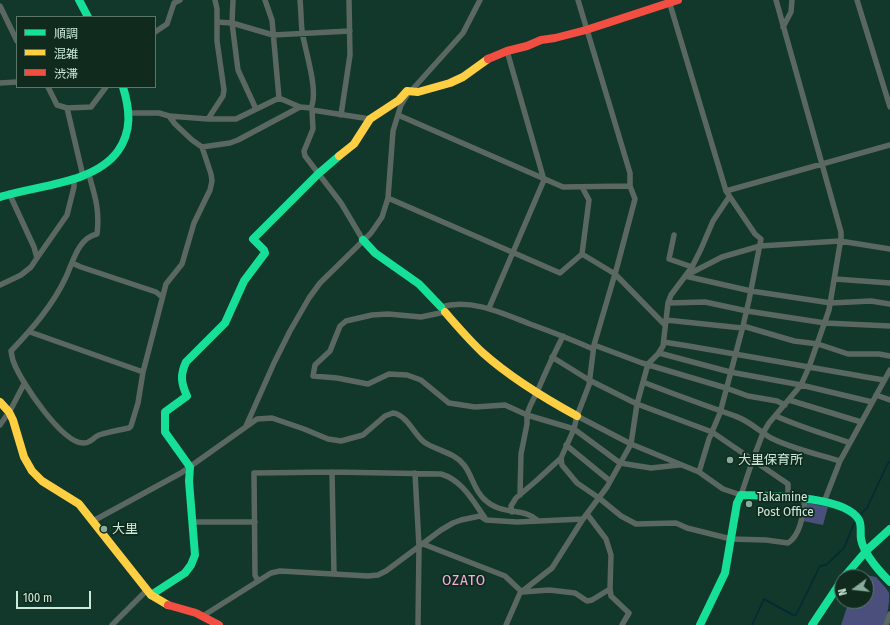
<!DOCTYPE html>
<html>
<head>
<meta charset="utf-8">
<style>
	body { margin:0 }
	#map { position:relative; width:890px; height:625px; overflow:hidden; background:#11382b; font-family:"Fira Sans Condensed","Noto Sans JP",sans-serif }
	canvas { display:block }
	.legend { position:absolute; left:16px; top:16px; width:140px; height:72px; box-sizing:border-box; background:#102a1e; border:1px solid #5b7769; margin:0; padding:5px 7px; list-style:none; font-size:12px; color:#cbead9 }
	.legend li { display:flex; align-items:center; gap:8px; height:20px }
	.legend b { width:20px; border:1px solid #5b7769 }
	.north { position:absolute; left:834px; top:569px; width:40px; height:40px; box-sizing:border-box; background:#102a1e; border:1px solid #5b7769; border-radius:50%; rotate:255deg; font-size:11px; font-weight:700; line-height:16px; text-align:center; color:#cbead9 }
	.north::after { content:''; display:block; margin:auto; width:14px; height:18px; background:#8aac9c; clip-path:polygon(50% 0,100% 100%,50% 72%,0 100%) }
	.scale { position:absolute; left:16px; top:591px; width:75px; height:18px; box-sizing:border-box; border:2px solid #cbead9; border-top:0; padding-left:5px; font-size:12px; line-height:14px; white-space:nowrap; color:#cbead9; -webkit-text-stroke:3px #102a1e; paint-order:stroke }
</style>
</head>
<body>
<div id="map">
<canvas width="890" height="625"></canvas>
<ul class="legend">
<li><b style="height:5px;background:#16e098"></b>順調</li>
<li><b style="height:5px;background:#ffcf43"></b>混雑</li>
<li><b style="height:5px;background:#f24e42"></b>渋滞</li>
</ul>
<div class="north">N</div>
<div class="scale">100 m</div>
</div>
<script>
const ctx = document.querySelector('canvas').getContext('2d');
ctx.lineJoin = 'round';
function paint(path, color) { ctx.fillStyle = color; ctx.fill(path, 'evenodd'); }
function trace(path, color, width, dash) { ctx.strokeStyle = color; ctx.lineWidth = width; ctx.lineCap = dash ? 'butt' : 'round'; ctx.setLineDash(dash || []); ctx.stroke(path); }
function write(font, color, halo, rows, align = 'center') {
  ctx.font = font + ' "Fira Sans Condensed","Noto Sans JP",sans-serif'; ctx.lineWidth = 3.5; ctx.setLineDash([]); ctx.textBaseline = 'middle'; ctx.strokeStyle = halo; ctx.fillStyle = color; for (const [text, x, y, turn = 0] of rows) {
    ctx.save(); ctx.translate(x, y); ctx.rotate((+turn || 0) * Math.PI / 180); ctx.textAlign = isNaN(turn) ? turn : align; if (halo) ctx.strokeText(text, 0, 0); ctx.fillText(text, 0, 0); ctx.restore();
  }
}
paint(new Path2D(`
	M 808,503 L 828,507 L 823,525 L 803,521 L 806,504 Z
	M 866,575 L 876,577 C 880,582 886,587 889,593 C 890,600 887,617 885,625 L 841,625 L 849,601 L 866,601 L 866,577 L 865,577 Z`), '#4a507b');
trace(new Path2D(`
	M 859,516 L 867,508 L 887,465 L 890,461
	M 752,625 L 764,599 L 793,615 L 796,615 L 820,566 L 826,565 L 844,548 L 855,521`), '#022a34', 1.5);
trace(new Path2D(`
	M 233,0 L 232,23 L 238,70 L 256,109
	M 265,0 L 272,20 L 279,98
	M 300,0 C 301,10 301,21 302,31 C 305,51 319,90 311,108
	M 857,0 L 890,107
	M 669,1 L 726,191 L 755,234 L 761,239 L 749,300 L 743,326 L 720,413 L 709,439 L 699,472
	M 0,6 L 17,41
	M 217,22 L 232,23 L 273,35 L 350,31
	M 783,27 L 791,12 L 792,0
	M 155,32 L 167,24 L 174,3 L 180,0
	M 0,83 L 17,82
	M 48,87 L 57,105 L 67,108 L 91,107 L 106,87
	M 411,91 L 463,33 L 480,0
	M 67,108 L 83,176
	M 312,110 L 370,119
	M 129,113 L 159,113 L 169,116 L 208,119 L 223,96 L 224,90 L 217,41 L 217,9 L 215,0
	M 341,115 L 350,55 L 349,0
	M 398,115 L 563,187 L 630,186
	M 208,119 L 236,119 L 279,98 L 300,107
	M 202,147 L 230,143 L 238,140 L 300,107 L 311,108 L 312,110 L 313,129 L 304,151 L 305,156 L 341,203 L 363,240
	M 89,175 C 95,196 100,211 97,234 C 78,238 73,262 66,277 C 53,305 32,329 11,351 C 12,355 12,359 14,363 C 21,382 62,443 83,443 C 92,443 92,438 99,435 C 108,432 119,430 129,428 L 131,426 L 138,403 L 143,372 L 166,284 L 182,264 L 194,223 L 210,190 L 212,181 L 211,174 L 202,147 L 192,140 L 175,124 L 169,116
	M 726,191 L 890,145
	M 9,193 L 34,247 L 37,258
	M 388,198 L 560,273 L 582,254 L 615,274 L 665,325
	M 674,235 L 669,259 L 692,267
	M 582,254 L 589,200 L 582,187
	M 72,263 L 81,267 L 156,292 L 162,297
	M 687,275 L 722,257 L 760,246 L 840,241 L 890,249
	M 685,276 L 751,291 L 831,303 L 871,301 L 890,304
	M 835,279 L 890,283
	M 0,285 L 21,275 L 31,267 L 37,258 L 67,215 L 74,187 L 74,179
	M 668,303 L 705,302 L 747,311 L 825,323 L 890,326
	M 489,308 L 544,180 L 507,51
	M 666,320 L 742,328
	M 743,326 L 794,341 L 818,344 L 848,354 L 879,354 L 890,356
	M 30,332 L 143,372
	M 563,336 C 554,354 546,371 538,390 C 534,399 529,406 527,415 L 574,429 L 620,463 L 651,468 L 679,465
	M 664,342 C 738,354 811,368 884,380
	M 594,345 L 642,363 L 726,388 L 748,396 L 777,401 L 785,405
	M 659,353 L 730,372 L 801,385 L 872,402
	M 552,357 L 589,380 L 637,404 L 712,432 L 788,484 L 788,498
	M 643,382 C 673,394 704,405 735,416 C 748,420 759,431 771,438 C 793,449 817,454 840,461
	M 876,395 L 890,400
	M 789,400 L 861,422
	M 577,416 L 631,444 L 699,472 L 723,489 L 741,495 L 753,459 L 763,433 L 769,423 L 801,385 L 809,367 L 829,310 L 841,238 L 841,232 L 776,0
	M 776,416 C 800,427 825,434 850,443
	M 0,425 L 11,409 L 24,384
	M 246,426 L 274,363 L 290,331 L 309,298 L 320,283 L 371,233 L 382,217 L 388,198 L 393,131 L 401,105 L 407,95
	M 566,445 L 610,481
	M 561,458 L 562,465 L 577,483 L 599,498 L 621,516 L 636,524 L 676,523 L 687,528 L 731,539 L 766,540 L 788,543 C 801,535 803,513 805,499
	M 332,472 L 334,574
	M 415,473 L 419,546 L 418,625
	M 520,495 L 521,454 L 527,424 L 527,415 L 505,405 L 475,407 L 449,403 L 421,380 L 407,375 L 389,374 L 368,384 L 337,378 L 313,376 L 315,365 L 330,351 L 340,326 L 346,321 L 372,315 L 388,314 L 421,317 L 445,312 L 441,307 C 471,298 502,313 530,324 C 552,332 573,340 593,349
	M 824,502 L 840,461 L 890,370
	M 512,512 L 511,506 L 516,498 L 536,481 L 561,458 L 574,429 L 577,416 L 589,385 L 594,345 L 617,267 L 635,199 L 630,186 L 630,173 L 578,0
	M 93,521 L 181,473 L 257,419 L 272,418 L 304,429 L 328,439 L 341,441 L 363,435 L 385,416 L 393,413 C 407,415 414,434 424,442 C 437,451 454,452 464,465 C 472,475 474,490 484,499 C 501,516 523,507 537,520
	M 193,522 L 255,522
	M 423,544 L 505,576 L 522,592 L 549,590 L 575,593 L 587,601 L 592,600 L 610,589 L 611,555 L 606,539 L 587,514
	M 258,581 L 255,575 L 254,473 L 332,472 L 441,474 C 462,480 473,501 485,518
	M 610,589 L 611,596 L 629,613 L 622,625
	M 205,617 L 206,614 L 263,578 L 271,573 L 280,571 L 368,576 L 378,575 L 386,571 L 441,530 L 453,523 L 461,520 L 480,516 L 486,520 L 517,522 L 583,519
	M 112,625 L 147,590
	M 506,625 L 520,593 L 552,568 L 583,519 L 607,487 L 631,444 L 637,404 L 648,364 L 658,354 L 663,346 L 668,303 L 671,295 L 692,267 L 701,249 L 713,221 L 729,197
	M 886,625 L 890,614`), '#5a6861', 5.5);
trace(new Path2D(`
	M 79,0 L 88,17
	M 0,197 C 37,185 94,184 118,151 C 132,131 130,110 123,87
	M 363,240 L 375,253 L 419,284 L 441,307
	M 844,577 L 867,550 L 890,529
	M 151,595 L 185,573 L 191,565 L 195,555 L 189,481 L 190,467 L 165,432 L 165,412 L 187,396 C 181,383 180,375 186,362 L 225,323 L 244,281 L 265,253 L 264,250 L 253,239 L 318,174 L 339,156
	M 700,625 L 725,573 L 737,503 L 741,495 C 767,496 845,495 859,520 C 862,526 860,533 861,539 C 864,555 879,571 890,582
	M 812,625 L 842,580`), '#16e098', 8);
trace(new Path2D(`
	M 339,156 L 354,144 L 370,119 L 399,100 L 407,91 L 418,92 L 450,83 L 463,77 L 488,59
	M 445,312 C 457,326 469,340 483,353 C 511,378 544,398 577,416
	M 0,402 L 9,412 L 13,420 L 24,457 L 32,471 L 42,481 L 79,504 L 151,595 L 168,605`), '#ffcf43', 8);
trace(new Path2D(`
	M 488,59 L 507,51 L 527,46 L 541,40 L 555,38 L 586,30 L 678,0
	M 168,605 L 196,613 L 219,625`), '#f24e42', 8);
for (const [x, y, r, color] of [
	[730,460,4,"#8aac9c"],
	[749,504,4,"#8aac9c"],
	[104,529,4,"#8aac9c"]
]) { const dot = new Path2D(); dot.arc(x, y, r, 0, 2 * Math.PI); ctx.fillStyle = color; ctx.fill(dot); trace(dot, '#102a1e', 1.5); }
write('13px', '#cbead9', '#102a1e', [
	["大里保育所",738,460],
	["Takamine",757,497],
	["Post Office",757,512],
	["大里",112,529]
], 'left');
ctx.letterSpacing = '1px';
write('15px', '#f5add9', '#102a1e', [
	["OZATO",464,581]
]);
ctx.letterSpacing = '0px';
</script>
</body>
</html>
